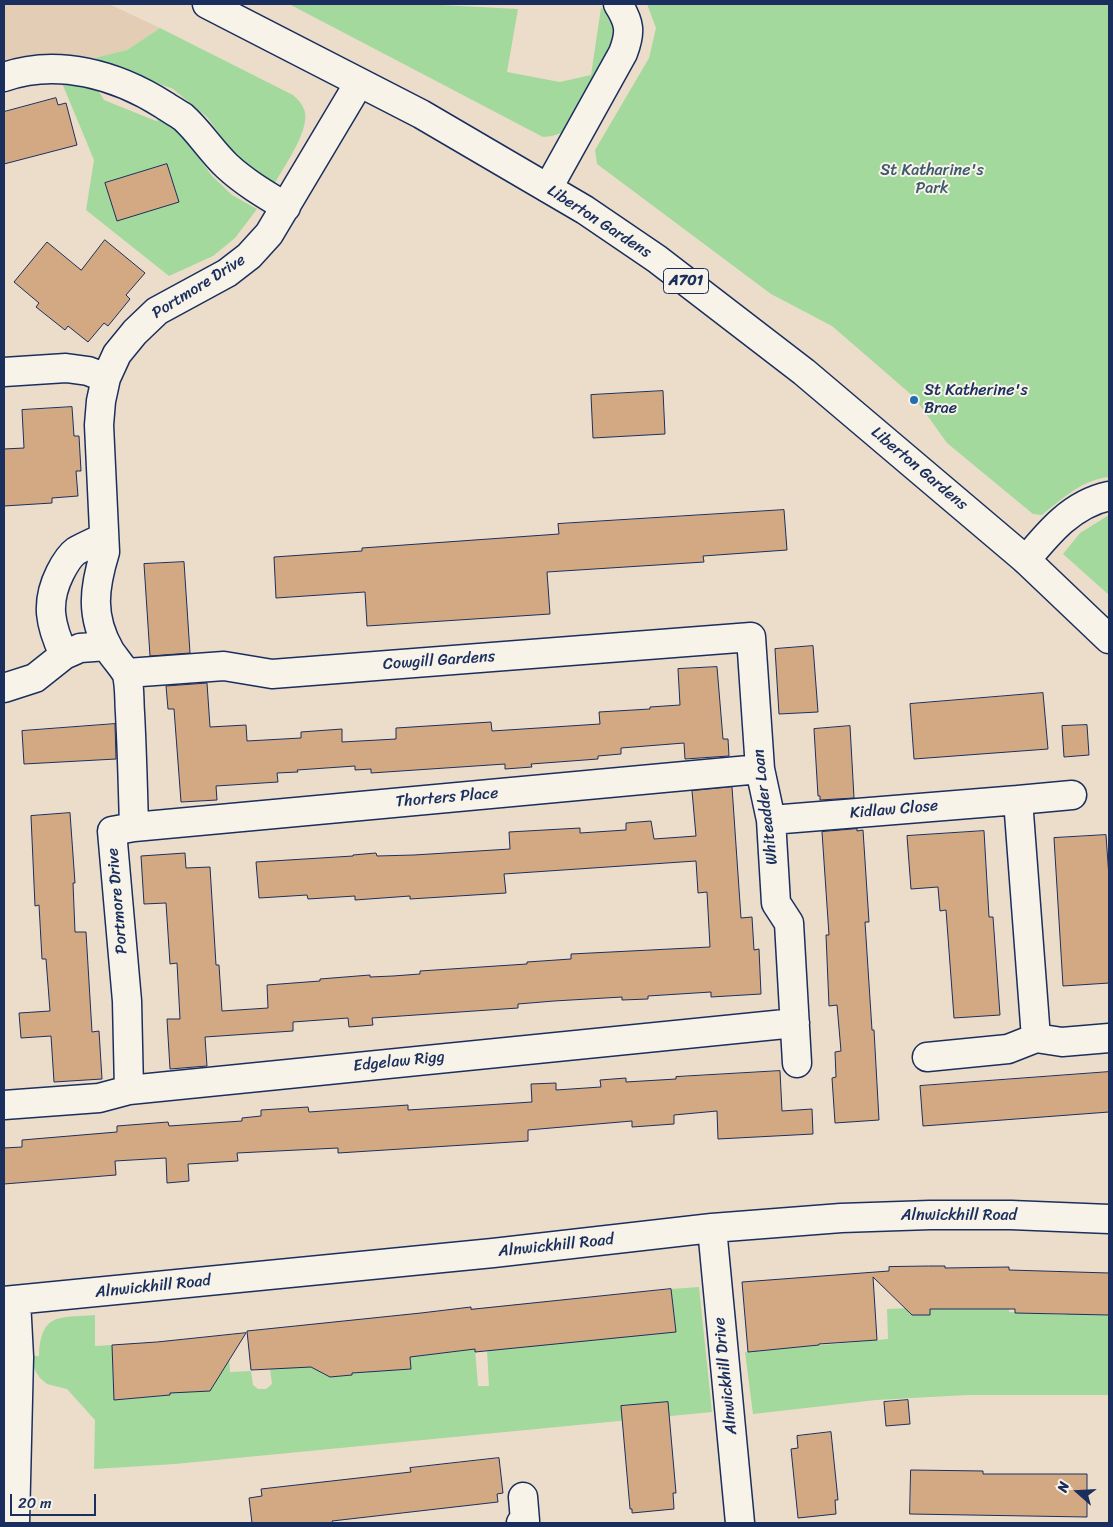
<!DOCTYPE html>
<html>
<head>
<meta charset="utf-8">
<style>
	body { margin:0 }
	#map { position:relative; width:1113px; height:1527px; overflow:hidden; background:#ecddca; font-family:Sriracha,sans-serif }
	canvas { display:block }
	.frame { position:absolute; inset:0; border:5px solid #1b2f5e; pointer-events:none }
	.north { position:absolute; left:1053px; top:1467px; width:50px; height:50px; -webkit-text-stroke:4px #f7f3e8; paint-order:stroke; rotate:289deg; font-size:14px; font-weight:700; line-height:20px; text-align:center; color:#1b2f5e }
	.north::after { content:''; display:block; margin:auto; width:18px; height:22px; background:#1b2f5e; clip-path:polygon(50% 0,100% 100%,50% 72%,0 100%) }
	.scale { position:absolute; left:10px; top:1494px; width:86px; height:22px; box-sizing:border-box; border:2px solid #1b2f5e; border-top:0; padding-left:6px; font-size:15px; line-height:18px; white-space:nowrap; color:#1b2f5e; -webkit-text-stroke:4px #f7f3e8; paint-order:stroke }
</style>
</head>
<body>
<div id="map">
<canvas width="1113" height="1527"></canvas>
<div class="frame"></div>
<div class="north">N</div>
<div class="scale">20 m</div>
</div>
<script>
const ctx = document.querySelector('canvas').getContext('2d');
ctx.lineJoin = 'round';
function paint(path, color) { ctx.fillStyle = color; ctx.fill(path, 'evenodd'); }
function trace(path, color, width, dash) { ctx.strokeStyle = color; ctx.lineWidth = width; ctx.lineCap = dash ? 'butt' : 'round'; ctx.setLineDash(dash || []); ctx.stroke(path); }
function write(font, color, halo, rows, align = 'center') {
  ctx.font = font + ' Sriracha,sans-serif'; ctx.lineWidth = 4; ctx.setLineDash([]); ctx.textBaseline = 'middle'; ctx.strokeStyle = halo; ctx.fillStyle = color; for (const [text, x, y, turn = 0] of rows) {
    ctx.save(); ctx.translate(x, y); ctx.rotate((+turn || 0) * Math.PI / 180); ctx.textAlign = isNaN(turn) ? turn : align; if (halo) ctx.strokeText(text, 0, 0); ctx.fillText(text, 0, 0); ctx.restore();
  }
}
paint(new Path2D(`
	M 4,4 L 109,4 L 160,28 L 127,50 L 94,58 L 44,54 L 13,59 L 4,62 Z`), '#e4cdb5');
paint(new Path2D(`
	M 289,4 L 422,4 L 518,9 L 507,72 L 560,82 L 591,75 L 601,8 L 608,11 L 618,36 L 564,132 L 552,136 L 543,137 Z
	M 647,4 L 1109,4 L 1109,477 C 1082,480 1063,498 1042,515 L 1033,514 L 947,443 L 914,397 L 832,326 L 771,294 L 597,164 L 595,150 L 649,58 L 656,28 Z
	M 160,28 L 293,95 C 296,98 301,102 303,107 C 314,125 284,166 275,183 L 253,171 L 233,153 L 207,117 L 173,89 L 94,58 L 127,50 Z
	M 62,83 L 97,88 L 104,100 L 156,121 L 163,118 L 185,139 L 212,176 L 232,195 L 257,209 L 235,238 L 213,256 L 169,276 L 86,210 L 94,160 Z
	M 1109,515 L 1109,595 L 1063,554 L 1080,533 Z
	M 699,1287 L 712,1412 L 175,1464 L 94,1469 L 95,1420 L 67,1389 L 47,1384 L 40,1378 L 36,1372 L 30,1356 L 39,1356 C 41,1312 59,1318 95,1315 L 95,1346 L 112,1345 L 115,1400 L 170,1395 L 169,1378 L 222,1373 L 221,1359 L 229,1358 L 230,1372 L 251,1371 L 253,1385 L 258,1389 L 266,1389 L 272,1384 L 270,1369 L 321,1362 L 323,1374 L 330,1377 L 352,1375 L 351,1357 L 411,1369 L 409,1338 L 420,1356 L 475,1349 L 478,1386 L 489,1386 L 487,1350 L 676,1332 L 671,1289 Z
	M 1009,1291 L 1009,1312 L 1066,1315 L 1067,1293 L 1079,1314 L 1109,1315 L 1109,1395 L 967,1395 L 876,1400 L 753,1414 L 745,1352 L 888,1339 L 887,1309 L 909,1308 L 909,1313 L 912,1315 L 930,1315 L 930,1308 L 998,1309 Z`), '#a3d99c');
const building = new Path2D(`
	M 56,98 L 58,105 L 66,103 L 77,145 L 4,164 L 4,112 Z
	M 167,164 L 179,202 L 117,221 L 105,183 Z
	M 105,240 L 145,273 L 126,295 L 130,299 L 108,326 L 104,323 L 88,342 L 68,326 L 65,330 L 36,307 L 39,303 L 14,282 L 47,242 L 81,270 Z
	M 663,391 L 665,434 L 593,438 L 591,395 Z
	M 72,407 L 74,436 L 79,436 L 81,471 L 76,471 L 78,496 L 52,498 L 52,503 L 4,506 L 4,449 L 24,448 L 22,410 Z
	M 784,510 L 787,550 L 703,556 L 704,562 L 547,572 L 550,614 L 367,626 L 365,592 L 276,598 L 274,557 L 362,551 L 362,548 L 559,534 L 558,524 Z
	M 184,562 L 190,653 L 150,656 L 144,564 Z
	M 813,646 L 818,712 L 779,714 L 775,649 Z
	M 717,667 L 723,739 L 728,739 L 729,756 L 685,759 L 684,743 L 621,748 L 621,754 L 598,756 L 598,759 L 531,764 L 532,767 L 505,769 L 505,764 L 371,773 L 371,769 L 355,770 L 355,766 L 297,770 L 298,772 L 277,773 L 278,782 L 216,786 L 217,800 L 181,802 L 174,709 L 168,709 L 166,686 L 207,683 L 210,727 L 246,725 L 247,741 L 301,738 L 301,732 L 342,729 L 342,742 L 396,739 L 396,728 L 491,722 L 492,731 L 600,724 L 599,712 L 650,709 L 650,707 L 680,705 L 678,669 Z
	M 1043,693 L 1048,749 L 914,759 L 910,704 Z
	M 115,724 L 116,759 L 24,764 L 22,731 Z
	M 1087,725 L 1089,755 L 1064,757 L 1062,726 Z
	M 850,726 L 854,798 L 820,800 L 820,796 L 818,796 L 814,729 Z
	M 732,787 L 741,918 L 752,917 L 754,950 L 759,949 L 761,994 L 711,997 L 711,992 L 648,996 L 648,999 L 622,1000 L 622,997 L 554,1001 L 518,1004 L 518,1008 L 372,1018 L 373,1025 L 349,1027 L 348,1018 L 293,1022 L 293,1031 L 205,1037 L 207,1066 L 170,1069 L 167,1019 L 180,1019 L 177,963 L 170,964 L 166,903 L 144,904 L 141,856 L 185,853 L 186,868 L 210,867 L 216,965 L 219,965 L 222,1011 L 268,1008 L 267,985 L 320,981 L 320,979 L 370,975 L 370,977 L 393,976 L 420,974 L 420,971 L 527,964 L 527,962 L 571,959 L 571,954 L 710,947 L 707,892 L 698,893 L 696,861 L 504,874 L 506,893 L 410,899 L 410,896 L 355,900 L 355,896 L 308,899 L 307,895 L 259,898 L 256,862 L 353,856 L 353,855 L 376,853 L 377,856 L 414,855 L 510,849 L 509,832 L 580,828 L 580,833 L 626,830 L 626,823 L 651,821 L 654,839 L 696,836 L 692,791 Z
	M 70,813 L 75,883 L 73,883 L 75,932 L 86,932 L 92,1032 L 99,1031 L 102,1079 L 54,1082 L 51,1036 L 21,1038 L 19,1013 L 50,1011 L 46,959 L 42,959 L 39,905 L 35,906 L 31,816 Z
	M 857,829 L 857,831 L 863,830 L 869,922 L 865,922 L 872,1030 L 874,1030 L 879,1120 L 835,1123 L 832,1078 L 836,1077 L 835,1052 L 841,1051 L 837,1005 L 829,1006 L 826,935 L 829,935 L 822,832 Z
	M 984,831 L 989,917 L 993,917 L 1000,1015 L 954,1018 L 946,910 L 940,911 L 938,887 L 911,889 L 907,836 Z
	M 1106,835 L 1109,877 L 1109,983 L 1063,986 L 1054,838 Z
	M 780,1071 L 782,1111 L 812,1109 L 813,1134 L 718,1139 L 717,1111 L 674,1115 L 674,1124 L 632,1127 L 632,1121 L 528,1130 L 528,1141 L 338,1153 L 338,1148 L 237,1153 L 238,1161 L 188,1164 L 189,1181 L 167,1183 L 166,1158 L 115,1161 L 116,1175 L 4,1184 L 4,1148 L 22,1147 L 22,1140 L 117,1132 L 117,1126 L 168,1122 L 169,1126 L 242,1121 L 242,1118 L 261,1116 L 261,1110 L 308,1107 L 309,1112 L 408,1105 L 408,1110 L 532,1102 L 531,1084 L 556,1083 L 556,1090 L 601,1087 L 600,1080 L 626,1078 L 626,1082 L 676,1079 L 676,1077 Z
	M 1109,1072 L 1109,1112 L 923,1126 L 920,1086 Z
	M 929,1266 L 945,1266 L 945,1268 L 1009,1267 L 1009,1270 L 1109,1273 L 1109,1315 L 1015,1313 L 1015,1309 L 930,1309 L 930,1315 L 912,1315 L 873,1277 L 877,1340 L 819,1344 L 819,1345 L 748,1352 L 742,1282 L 889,1271 L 889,1267 Z
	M 671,1289 L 676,1332 L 475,1352 L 475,1349 L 410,1357 L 411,1369 L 352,1373 L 352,1375 L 330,1377 L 311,1367 L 251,1370 L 247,1331 L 421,1313 L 471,1307 L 471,1309 Z
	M 246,1333 L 210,1391 L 170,1393 L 170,1395 L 114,1400 L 112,1345 L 157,1342 Z
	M 908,1400 L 910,1424 L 886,1426 L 884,1402 Z
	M 668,1402 L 676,1493 L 673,1493 L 674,1509 L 632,1513 L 632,1509 L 630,1509 L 621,1406 Z
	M 831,1432 L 838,1500 L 835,1500 L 836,1514 L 798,1518 L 791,1449 L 798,1448 L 797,1436 Z
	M 499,1458 L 503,1493 L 497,1494 L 498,1502 L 332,1521 L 333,1523 L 252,1523 L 249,1498 L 262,1496 L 261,1489 L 411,1472 L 410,1468 Z
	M 911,1470 L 983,1471 L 983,1474 L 1087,1474 L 1087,1517 L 910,1514 Z`);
paint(building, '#d2a983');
trace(building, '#1b2f5e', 1);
const minor = new Path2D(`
	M 4,77 C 58,58 117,75 164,105 C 170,109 177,113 183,117 C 199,131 211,151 227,166 C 244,182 266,195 286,207
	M 548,188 L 623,53 C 631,32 630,23 618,4
	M 4,372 L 66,368 L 88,371 L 106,378
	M 1026,560 C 1049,532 1072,504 1109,496
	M 64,655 C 50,625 45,603 60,573 C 64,565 69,556 76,551 C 85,546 95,542 104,537
	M 127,673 L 224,666 L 272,674 L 751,637 L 760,769 L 771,820 L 776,903 L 789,923 L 797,1063
	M 4,688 L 35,678 L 64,655 L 80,648 L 107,646
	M 1018,800 L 1072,795
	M 771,820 L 1018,800 L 1036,1038
	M 134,827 L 760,769
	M 927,1057 L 1008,1049 L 1036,1038 L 1062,1042 L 1109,1038
	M 129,1090 L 127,1001 L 112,831 L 134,827 C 133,789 132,751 130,713 C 129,701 130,687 127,675 C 126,671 113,656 110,651 C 90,616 94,588 105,552 L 99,425 L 101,401 L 106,378 L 117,354 L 135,332 L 157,311 L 227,273 L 249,256 L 269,234 L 359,83
	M 4,1105 L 99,1098 L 129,1090 L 795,1023
	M 712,1228 L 740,1523
	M 4,1301 L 493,1253 L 712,1228 L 841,1218 L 930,1215 L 1011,1215 L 1109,1219
	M 15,1523 L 19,1357 L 16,1300
	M 521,1523 L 525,1521 L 523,1497`);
const major = new Path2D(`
	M 207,4 L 421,114 L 585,210 L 657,259 L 804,372 L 1026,560 L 1109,639`);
trace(minor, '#1b2f5e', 31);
trace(major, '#1b2f5e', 31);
trace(minor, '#f7f3e8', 28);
trace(major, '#f7f3e8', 28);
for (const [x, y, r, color] of [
	[914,400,5,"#1f6fb2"]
]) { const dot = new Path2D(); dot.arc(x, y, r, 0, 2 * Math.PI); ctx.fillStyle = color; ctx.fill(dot); trace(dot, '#f7f3e8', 2); }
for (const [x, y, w] of [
	[686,281,45]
]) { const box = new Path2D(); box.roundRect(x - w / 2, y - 12.5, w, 25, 4); ctx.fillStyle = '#f7f3e8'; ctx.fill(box); trace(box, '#1b2f5e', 1); }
write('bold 15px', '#1b2f5e', null, [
	["A701",686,281]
]);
write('16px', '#3d5a6e', '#f7f3e8', [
	["St Katharine's",932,171],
	["Park",932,189]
]);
write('16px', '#1b2f5e', '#f7f3e8', [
	["Liberton Gardens",599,222,33],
	["Portmore Drive",199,287,-32],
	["Liberton Gardens",919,469,40],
	["Cowgill Gardens",439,661,-4],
	["Thorters Place",447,798,-5],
	["Whiteadder Loan",766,807,-97],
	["Kidlaw Close",894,810,-5],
	["Portmore Drive",118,901,-95],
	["Edgelaw Rigg",399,1062,-6],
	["Alnwickhill Road",959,1216],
	["Alnwickhill Road",556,1246,-6],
	["Alnwickhill Road",153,1287,-6],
	["Alnwickhill Drive",726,1376,-96]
]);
write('16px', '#1b2f5e', '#f7f3e8', [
	["St Katherine's",924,391],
	["Brae",924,409]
], 'left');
</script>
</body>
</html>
